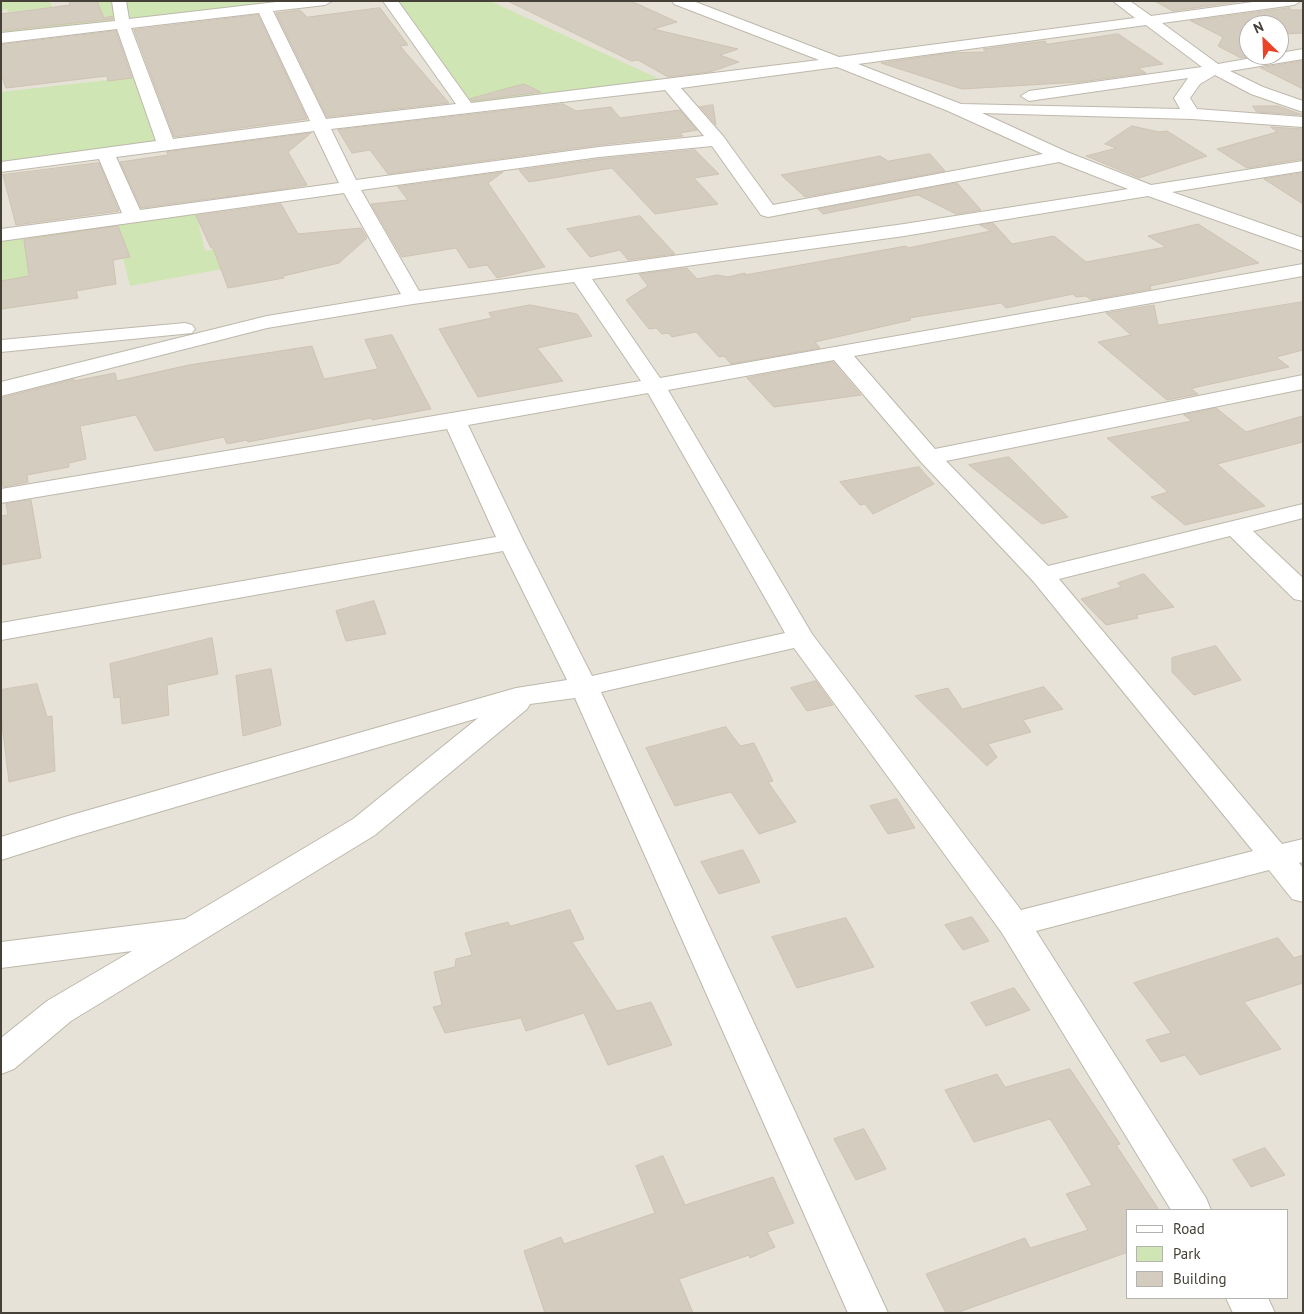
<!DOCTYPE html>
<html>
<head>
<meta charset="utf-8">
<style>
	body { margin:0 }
	#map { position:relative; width:1304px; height:1314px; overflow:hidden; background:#f3f0e9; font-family:"PT Sans",sans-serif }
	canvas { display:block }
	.frame { position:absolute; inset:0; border:2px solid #464138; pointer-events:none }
	.legend { position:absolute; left:1126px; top:1209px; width:162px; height:90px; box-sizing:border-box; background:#fff; border:1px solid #b5b3af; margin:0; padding:6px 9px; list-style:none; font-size:15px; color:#464138 }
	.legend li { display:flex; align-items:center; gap:10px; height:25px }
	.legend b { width:25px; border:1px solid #b5b3af }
	.north { position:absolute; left:1239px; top:15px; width:50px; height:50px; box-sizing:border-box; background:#fff; border:1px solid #b5b3af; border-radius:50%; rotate:336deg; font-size:14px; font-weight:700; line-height:20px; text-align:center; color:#464138 }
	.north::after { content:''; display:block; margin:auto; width:18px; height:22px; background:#ec4327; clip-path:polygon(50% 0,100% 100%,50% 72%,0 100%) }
</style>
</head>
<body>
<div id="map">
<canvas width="1304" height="1314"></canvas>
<div class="frame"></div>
<ul class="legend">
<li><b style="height:6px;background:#fff"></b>Road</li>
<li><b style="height:14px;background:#cfe5b4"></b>Park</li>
<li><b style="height:14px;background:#d4ccbf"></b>Building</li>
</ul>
<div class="north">N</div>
</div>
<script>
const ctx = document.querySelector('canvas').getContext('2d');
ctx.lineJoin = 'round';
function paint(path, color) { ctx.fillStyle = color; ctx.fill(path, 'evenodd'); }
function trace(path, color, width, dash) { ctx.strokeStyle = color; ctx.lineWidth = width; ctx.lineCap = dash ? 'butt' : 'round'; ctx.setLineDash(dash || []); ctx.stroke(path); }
paint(new Path2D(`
	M 1,1 L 1303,1 L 1303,1313 L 1,1313 ZM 1249,25 L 1279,25 L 1279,55 L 1249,55 ZM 1128,1210 L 1288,1210 L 1288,1298 L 1128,1298 Z`), '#e7e2d7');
paint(new Path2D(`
	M 1,1 L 50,1 L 52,7 L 8,12 L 7,9 L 1,10 Z
	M 74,1 L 115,1 L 119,24 L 1,36 L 1,31 L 67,23 Z
	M 127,1 L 300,1 L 129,20 Z
	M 395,1 L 490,1 L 666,82 L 470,103 Z
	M 134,77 L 156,142 L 1,164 L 1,92 Z
	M 195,209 L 205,251 L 249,244 L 304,254 L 130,286 L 119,242 L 34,253 L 25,234 L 33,304 L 1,310 L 1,236 Z`), '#cfe5b4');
const building = new Path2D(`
	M 69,1 L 97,1 L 104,18 L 112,16 L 113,19 L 1,31 L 1,14 L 70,5 Z
	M 508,1 L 631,1 L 677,22 L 653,29 L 738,49 L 720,55 L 739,62 L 710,72 L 668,77 L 638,60 L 632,61 Z
	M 1155,1 L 1244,1 L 1173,11 Z
	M 380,8 L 408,45 L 400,46 L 449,103 L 327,117 L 276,13 L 300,10 L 307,17 Z
	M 1290,8 L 1290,10 L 1303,10 L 1303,33 L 1279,34 L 1279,25 L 1249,25 L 1249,37 L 1245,37 L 1249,39 L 1249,55 L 1258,55 L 1241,58 L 1218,46 L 1223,37 L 1191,21 Z
	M 258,15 L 307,119 L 174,137 L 134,30 Z
	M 116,31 L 132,78 L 108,81 L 107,76 L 6,88 L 1,75 L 1,45 Z
	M 1118,34 L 1163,64 L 1138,68 L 1146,73 L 1080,82 L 962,89 L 881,63 L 950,53 L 987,52 L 983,49 L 1045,41 L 1047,44 Z
	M 1303,61 L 1303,89 L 1261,68 Z
	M 524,84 L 541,92 L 472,101 L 470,99 Z
	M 563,104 L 576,111 L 611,107 L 620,118 L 680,110 L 697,130 L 680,133 L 683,136 L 599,145 L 388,174 L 370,150 L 352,153 L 338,130 Z
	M 713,105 L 716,125 L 700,107 Z
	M 1253,106 L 1278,106 L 1303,115 L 1257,112 Z
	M 1132,126 L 1159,132 L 1167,131 L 1207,156 L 1139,178 L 1086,156 L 1117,148 L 1105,144 Z
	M 1271,127 L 1303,129 L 1303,159 L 1247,168 L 1217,149 L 1277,132 Z
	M 311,133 L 288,152 L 307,185 L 277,190 L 141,208 L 120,162 L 168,155 L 167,152 Z
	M 695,150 L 719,174 L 694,178 L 718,204 L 655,214 L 612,168 L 529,182 L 519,170 L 599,159 Z
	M 930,154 L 945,171 L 805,197 L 781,175 L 880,156 L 888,161 Z
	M 99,163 L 119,211 L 16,225 L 3,175 Z
	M 503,172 L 488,183 L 545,267 L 497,278 L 487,265 L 469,268 L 456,248 L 402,257 L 371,204 L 408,200 L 398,187 Z
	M 1303,173 L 1303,204 L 1264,179 Z
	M 957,183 L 981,210 L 956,214 L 918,195 L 823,214 L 818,209 Z
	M 281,204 L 298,234 L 361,228 L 367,238 L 339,263 L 283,276 L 284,278 L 228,288 L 213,248 L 211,248 L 196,216 Z
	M 640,216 L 675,254 L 628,260 L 620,250 L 590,257 L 567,229 Z
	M 993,223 L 1012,244 L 1054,236 L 1086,262 L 1166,247 L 1148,236 L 1198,224 L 1259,263 L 1150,286 L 1151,289 L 1091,300 L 1086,296 L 1076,297 L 1073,294 L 1006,308 L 1001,303 L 909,318 L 911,320 L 815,342 L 820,348 L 731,364 L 724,356 L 719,357 L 696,332 L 672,337 L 668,333 L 662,334 L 656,328 L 649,329 L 626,300 L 648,286 L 639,274 L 687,268 L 697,279 L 717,275 L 728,277 L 745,273 L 745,275 L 906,246 L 908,248 L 991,231 L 980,225 Z
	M 118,226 L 130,257 L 113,260 L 116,284 L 76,291 L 78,298 L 1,309 L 1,281 L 29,276 L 24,240 Z
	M 1303,302 L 1303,350 L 1276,357 L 1289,367 L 1197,387 L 1191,389 L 1198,394 L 1167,400 L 1098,342 L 1131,335 L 1106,313 L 1154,305 L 1158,325 Z
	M 530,305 L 577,314 L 592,336 L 537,348 L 563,381 L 478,397 L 439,329 L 492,318 L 489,313 Z
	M 392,335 L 431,409 L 372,420 L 371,418 L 248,442 L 247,440 L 227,444 L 224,437 L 155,451 L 136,415 L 80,426 L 86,459 L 69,463 L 69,467 L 27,475 L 28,482 L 3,487 L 1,472 L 1,398 L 74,379 L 74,381 L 115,373 L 117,381 L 189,365 L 312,346 L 324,379 L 378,369 L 365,340 Z
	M 833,362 L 861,395 L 774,407 L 747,378 Z
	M 1216,408 L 1246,432 L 1303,416 L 1303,442 L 1217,464 L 1265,506 L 1185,525 L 1151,497 L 1168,492 L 1107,438 L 1192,421 L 1184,415 Z
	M 1009,457 L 1068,517 L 1042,524 L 969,465 Z
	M 919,467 L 934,484 L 873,514 L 865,504 L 860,505 L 840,482 Z
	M 31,500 L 41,558 L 1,565 L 1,516 L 8,515 L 6,504 Z
	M 1144,574 L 1174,607 L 1136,615 L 1138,618 L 1106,625 L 1081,599 L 1121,587 L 1118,583 Z
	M 374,601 L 386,634 L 346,641 L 336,611 Z
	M 212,638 L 218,674 L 167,685 L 169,715 L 122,724 L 120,697 L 114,698 L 110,664 Z
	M 1216,646 L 1241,680 L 1194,695 L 1172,672 L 1172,658 Z
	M 271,669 L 281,725 L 243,736 L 236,676 Z
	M 816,681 L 833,705 L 807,711 L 791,688 Z
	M 37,684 L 47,717 L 52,716 L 55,771 L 9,782 L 1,716 L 1,690 Z
	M 1044,687 L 1063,709 L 1023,720 L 1031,732 L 988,744 L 997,757 L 987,766 L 915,696 L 948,688 L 962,709 Z
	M 726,727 L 740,746 L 754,743 L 773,781 L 768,782 L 796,822 L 759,834 L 731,792 L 675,806 L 646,748 Z
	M 897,799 L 915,828 L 888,834 L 870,806 Z
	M 743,850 L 760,882 L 719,894 L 701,862 Z
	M 570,910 L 584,939 L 572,942 L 617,1011 L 651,1002 L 672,1045 L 608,1065 L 584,1013 L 526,1031 L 521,1018 L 445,1033 L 433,1007 L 442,1005 L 434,972 L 455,967 L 456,959 L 472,955 L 465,933 L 508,922 L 510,926 Z
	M 972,917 L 989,941 L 963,950 L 945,925 Z
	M 846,918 L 874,967 L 797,988 L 772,937 Z
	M 1278,938 L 1294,958 L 1303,955 L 1303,983 L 1244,1002 L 1281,1049 L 1200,1075 L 1185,1055 L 1161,1062 L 1146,1040 L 1171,1033 L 1134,983 Z
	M 1014,988 L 1030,1010 L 986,1026 L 971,1003 Z
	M 1070,1069 L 1120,1144 L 1116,1145 L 1159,1210 L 1128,1210 L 1128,1252 L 956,1313 L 946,1313 L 926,1274 L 1025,1238 L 1030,1248 L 1088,1230 L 1066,1194 L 1092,1185 L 1050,1119 L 974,1142 L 945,1090 L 997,1074 L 1005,1087 Z
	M 864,1129 L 886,1169 L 856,1180 L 834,1139 Z
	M 1265,1148 L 1285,1175 L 1251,1187 L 1233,1160 Z
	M 663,1156 L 685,1205 L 773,1177 L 794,1223 L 767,1232 L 775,1247 L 750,1258 L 749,1255 L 679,1279 L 693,1313 L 545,1313 L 524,1251 L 561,1237 L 564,1244 L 655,1213 L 636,1166 Z`);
paint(building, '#d4ccbf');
trace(building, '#cfc3b3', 1);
const street = new Path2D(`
	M 112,1 L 126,1 L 129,19 L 285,1 L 332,1 L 325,5 L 273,11 L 326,119 L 456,104 L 383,1 L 398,1 L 471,103 L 819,60 L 674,4 L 672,1 L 693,1 L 839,57 L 1135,18 L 1113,1 L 1130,1 L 1151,16 L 1260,1 L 1301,1 L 1294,5 L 1162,23 L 1218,64 L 1303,49 L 1303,59 L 1230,71 L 1263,87 L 1303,101 L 1303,112 L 1251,94 L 1215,75 L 1200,84 L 1190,98 L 1197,109 L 1303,117 L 1303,127 L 1192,119 L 982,113 L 1067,152 L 1151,185 L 1303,161 L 1303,171 L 1172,192 L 1303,238 L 1303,251 L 1148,196 L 904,236 L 592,279 L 660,378 L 1303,264 L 1303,276 L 854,356 L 935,449 L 1303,375 L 1303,389 L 946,461 L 1048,566 L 1303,504 L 1303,518 L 1253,531 L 1303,578 L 1303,601 L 1294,599 L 1230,536 L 1059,579 L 1282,844 L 1303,839 L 1303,862 L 1299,863 L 1303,868 L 1303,902 L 1292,899 L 1269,870 L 1036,931 L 1206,1198 L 1211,1210 L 1171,1210 L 1002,933 L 794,648 L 601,692 L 888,1313 L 848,1313 L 575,698 L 530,704 L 527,709 L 375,835 L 71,1021 L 14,1069 L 1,1074 L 1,1038 L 47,1001 L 132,951 L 1,968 L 1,942 L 185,919 L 353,819 L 478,718 L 77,836 L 1,860 L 1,837 L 68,816 L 516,688 L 567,680 L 503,551 L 1,640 L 1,623 L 496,537 L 447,429 L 1,503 L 1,489 L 641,381 L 574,282 L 413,304 L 267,328 L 1,396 L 1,382 L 267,316 L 401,294 L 344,193 L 1,241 L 1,229 L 122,213 L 99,159 L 1,172 L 1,162 L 156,141 L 117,29 L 1,43 L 1,33 L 115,21 ZM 259,13 L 310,121 L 173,139 L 131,28 ZM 1146,25 L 1202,67 L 1029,91 L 1021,96 L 1029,101 L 1188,78 L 1174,98 L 1180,109 L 961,104 L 858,64 ZM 837,67 L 948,111 L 1043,154 L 773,205 L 723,136 L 681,88 ZM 665,90 L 704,136 L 599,147 L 356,180 L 331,129 ZM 314,131 L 339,183 L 140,210 L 116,157 ZM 712,146 L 761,215 L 768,217 L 1059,162 L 1128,189 L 904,224 L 419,291 L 361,190 L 599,157 ZM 834,360 L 921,462 L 1033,581 L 1253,851 L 1021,910 L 812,634 L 668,390 ZM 648,393 L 785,633 L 592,676 L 524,542 L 468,425 Z
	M 185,323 L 192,325 L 195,329 L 192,333 L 1,352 L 1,340 Z
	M 1226,1298 L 1268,1298 L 1275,1313 L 1233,1313 Z`);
trace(street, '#beb8ac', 2);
paint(street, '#fff');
</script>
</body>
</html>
